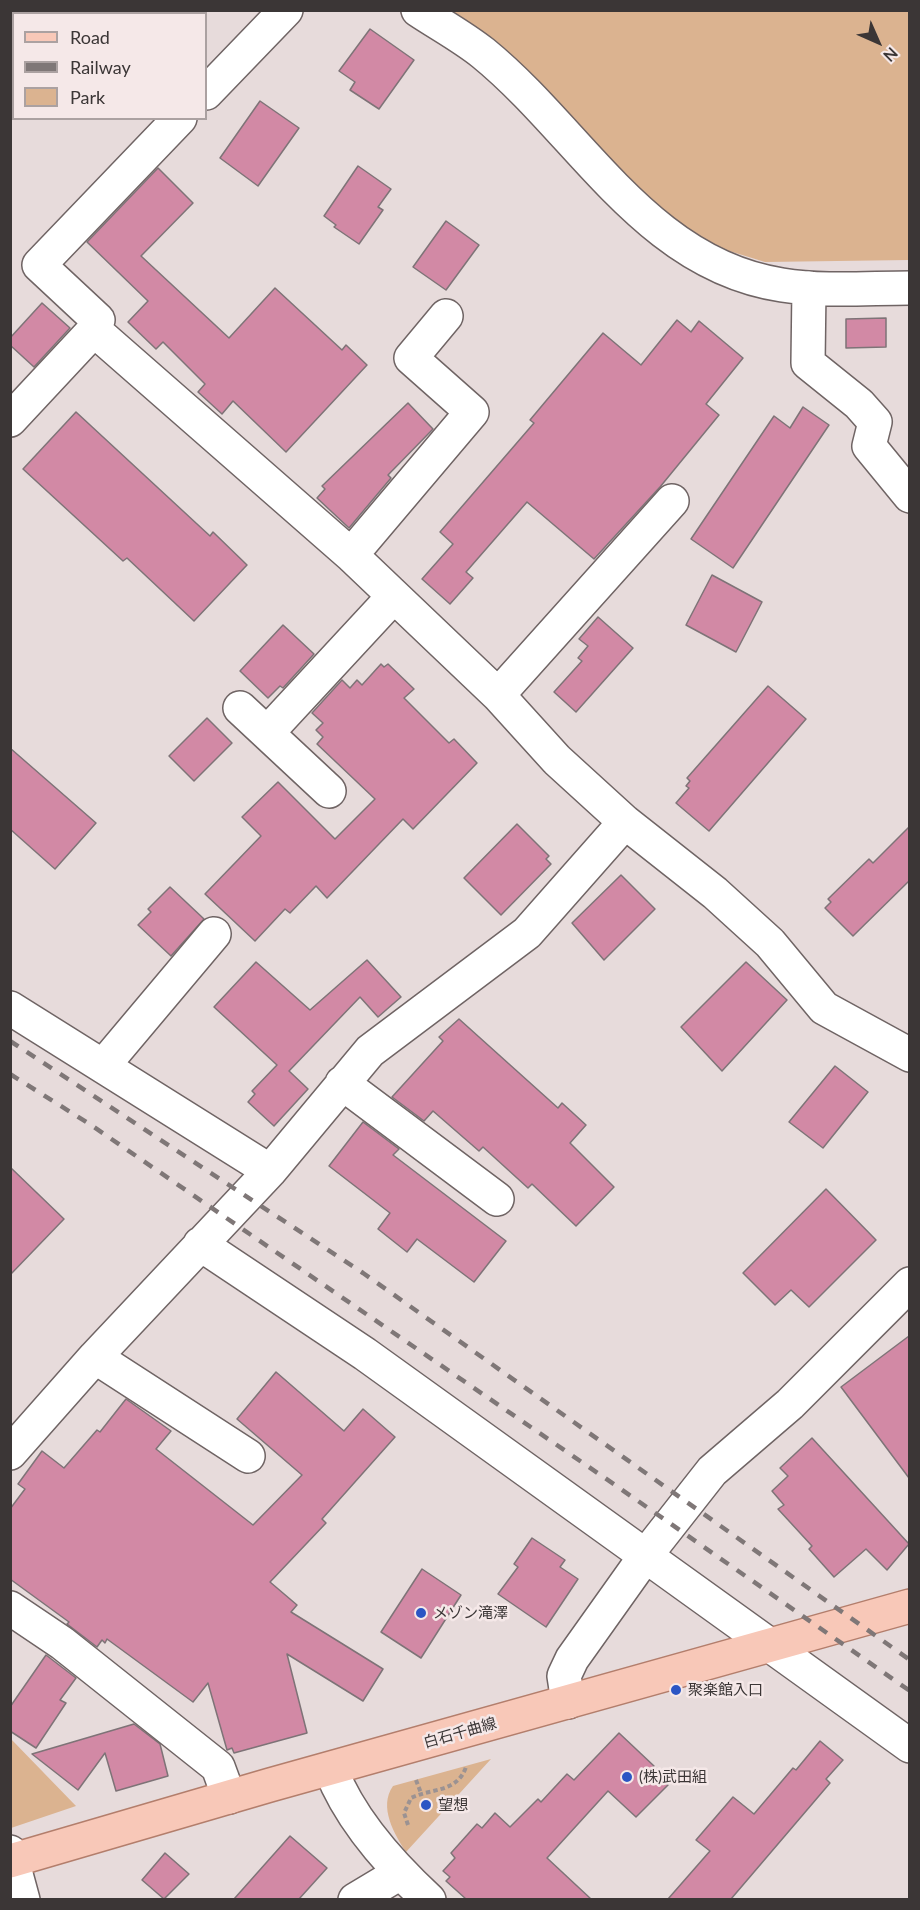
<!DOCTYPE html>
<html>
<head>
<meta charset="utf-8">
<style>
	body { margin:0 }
	#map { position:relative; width:920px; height:1910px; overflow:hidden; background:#e7dbdb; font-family:Lato,sans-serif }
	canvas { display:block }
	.frame { position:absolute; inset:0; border:12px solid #3b3636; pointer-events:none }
	.legend { position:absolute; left:12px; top:12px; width:195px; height:108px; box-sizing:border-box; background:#f5e8e8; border:2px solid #aba1a1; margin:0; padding:8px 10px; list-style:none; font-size:18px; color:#3b3636 }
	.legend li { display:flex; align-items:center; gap:12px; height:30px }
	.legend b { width:30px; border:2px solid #aba1a1 }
	.north { position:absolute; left:848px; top:12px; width:60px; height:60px; -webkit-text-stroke:4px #f5e8e8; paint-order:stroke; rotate:135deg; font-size:16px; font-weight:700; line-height:24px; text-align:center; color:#3b3636 }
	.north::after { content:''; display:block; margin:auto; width:21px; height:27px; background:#3b3636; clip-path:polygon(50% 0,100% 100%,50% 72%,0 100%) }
</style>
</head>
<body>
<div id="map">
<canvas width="920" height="1910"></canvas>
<div class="frame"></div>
<ul class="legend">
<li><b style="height:8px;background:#f8c8b8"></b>Road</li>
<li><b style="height:8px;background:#7f7777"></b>Railway</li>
<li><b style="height:16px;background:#dbb390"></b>Park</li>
</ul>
<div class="north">N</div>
</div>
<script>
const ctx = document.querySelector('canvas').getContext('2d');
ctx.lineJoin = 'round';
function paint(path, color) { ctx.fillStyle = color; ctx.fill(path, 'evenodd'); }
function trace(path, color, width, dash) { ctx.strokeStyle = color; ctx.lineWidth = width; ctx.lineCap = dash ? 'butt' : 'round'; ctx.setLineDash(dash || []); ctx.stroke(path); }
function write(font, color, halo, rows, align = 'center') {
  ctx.font = font + ' Lato,"Noto Sans JP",sans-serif'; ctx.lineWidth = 5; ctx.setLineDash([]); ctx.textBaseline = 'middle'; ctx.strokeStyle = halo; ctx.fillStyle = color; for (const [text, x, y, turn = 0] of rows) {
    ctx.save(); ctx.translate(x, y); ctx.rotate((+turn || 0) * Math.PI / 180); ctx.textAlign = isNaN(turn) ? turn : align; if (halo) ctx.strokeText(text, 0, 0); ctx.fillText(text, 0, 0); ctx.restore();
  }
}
paint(new Path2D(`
	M 439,11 L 909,11 L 909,260 L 765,262 L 713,246 L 669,220 Z
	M 11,1739 L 76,1806 L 11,1828 Z
	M 491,1759 L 406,1852 C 395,1835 378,1807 393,1786 Z`), '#dbb390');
const building = new Path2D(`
	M 370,29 L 414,60 L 379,109 L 350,90 L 355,82 L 339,71 Z
	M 260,101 L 299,128 L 258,186 L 220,158 Z
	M 358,166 L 391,189 L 378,207 L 383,210 L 359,244 L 334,227 L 336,225 L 324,216 Z
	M 158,168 L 193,203 L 141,256 L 229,338 L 275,288 L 342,350 L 346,345 L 367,365 L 286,452 L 233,401 L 222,414 L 198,392 L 205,384 L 163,342 L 156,349 L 128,322 L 148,301 L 87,242 Z
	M 446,221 L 479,245 L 446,290 L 413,267 Z
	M 42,303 L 70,328 L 34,367 L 10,345 L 10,338 Z
	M 886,318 L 886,347 L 846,348 L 846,319 Z
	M 677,320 L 691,332 L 699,321 L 743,358 L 706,404 L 719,415 L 660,487 L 594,559 L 527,502 L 466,572 L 473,578 L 450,604 L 422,579 L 453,544 L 440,532 L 534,423 L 530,420 L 603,333 L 641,365 Z
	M 408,403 L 433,429 L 388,475 L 391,478 L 349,528 L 317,498 L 325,489 L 322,486 Z
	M 803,407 L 829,425 L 733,568 L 691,539 L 774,416 L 790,428 Z
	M 76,412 L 210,536 L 213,532 L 247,565 L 194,621 L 127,558 L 123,561 L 23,469 Z
	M 712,575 L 762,602 L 736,652 L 686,625 Z
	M 598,617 L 633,648 L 576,712 L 554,692 L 582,661 L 578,658 L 588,646 L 579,639 Z
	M 283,625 L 314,654 L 283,688 L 280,686 L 268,698 L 240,671 Z
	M 381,664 L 384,667 L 388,664 L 414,689 L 404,698 L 449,743 L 454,739 L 477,763 L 413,829 L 403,819 L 327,898 L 316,886 L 290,913 L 285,909 L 255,941 L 205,894 L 261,836 L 242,817 L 278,782 L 335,839 L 375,799 L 317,744 L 323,737 L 316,730 L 323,723 L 312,713 L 342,680 L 350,688 L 357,680 L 362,685 Z
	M 768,686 L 806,719 L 709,831 L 676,803 L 689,788 L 686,786 L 690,781 L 687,778 Z
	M 207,718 L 232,743 L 194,781 L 169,756 Z
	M 10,748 L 96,823 L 55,869 L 10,829 Z
	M 517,824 L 549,856 L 546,859 L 551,864 L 501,915 L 464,878 Z
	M 909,827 L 909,881 L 853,936 L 825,908 L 831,902 L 828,899 L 869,859 L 873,863 Z
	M 621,875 L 655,909 L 604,960 L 572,923 Z
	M 170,887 L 204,919 L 171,956 L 138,925 L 151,912 L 148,909 Z
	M 367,960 L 401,997 L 378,1017 L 360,997 L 289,1071 L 308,1089 L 274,1126 L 248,1102 L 255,1094 L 252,1091 L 277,1065 L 214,1007 L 256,962 L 310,1010 Z
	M 746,962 L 787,1000 L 722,1071 L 681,1027 Z
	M 459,1019 L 558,1108 L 562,1103 L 586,1125 L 570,1143 L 614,1187 L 576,1226 L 532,1184 L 528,1188 L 483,1147 L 479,1151 L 433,1111 L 424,1121 L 392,1097 L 443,1041 L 439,1037 Z
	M 835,1066 L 868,1092 L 823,1148 L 789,1122 Z
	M 363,1122 L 399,1149 L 393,1155 L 506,1241 L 474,1282 L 417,1239 L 407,1252 L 378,1229 L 390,1213 L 329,1166 Z
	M 10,1167 L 64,1219 L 10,1275 Z
	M 826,1189 L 876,1240 L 809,1307 L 791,1290 L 775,1305 L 743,1273 Z
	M 909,1336 L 909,1478 L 841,1387 Z
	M 276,1372 L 344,1431 L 363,1409 L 395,1437 L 322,1519 L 326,1523 L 270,1582 L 297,1605 L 291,1612 L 383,1669 L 363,1701 L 287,1654 L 307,1733 L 234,1753 L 232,1748 L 227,1750 L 208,1683 L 193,1702 L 107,1639 L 105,1643 L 102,1640 L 97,1647 L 67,1624 L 69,1622 L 10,1579 L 10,1509 L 25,1489 L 18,1484 L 42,1451 L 64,1468 L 97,1430 L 100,1432 L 126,1399 L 171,1431 L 156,1449 L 253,1525 L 302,1475 L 237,1419 Z
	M 812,1438 L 909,1544 L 887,1570 L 866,1549 L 834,1577 L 809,1549 L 812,1546 L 778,1509 L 784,1505 L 772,1491 L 788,1476 L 780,1468 Z
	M 532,1538 L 565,1560 L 560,1567 L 578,1579 L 546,1627 L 498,1594 L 518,1567 L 514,1564 Z
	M 422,1569 L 461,1595 L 421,1658 L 381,1632 Z
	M 46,1655 L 76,1678 L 60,1700 L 66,1703 L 36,1748 L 10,1731 L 10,1707 Z
	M 134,1724 L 160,1744 L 168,1776 L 116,1791 L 105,1753 L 78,1790 L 32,1754 Z
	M 619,1733 L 654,1766 L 651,1769 L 668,1785 L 636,1817 L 608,1791 L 547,1858 L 591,1899 L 466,1899 L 446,1881 L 450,1877 L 443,1871 L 455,1858 L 451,1853 L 477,1824 L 482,1828 L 495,1813 L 510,1827 L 538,1799 L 541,1802 L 567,1774 L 574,1780 Z
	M 820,1741 L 843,1760 L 826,1779 L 830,1783 L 731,1899 L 668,1899 L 710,1851 L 696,1840 L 733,1797 L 754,1814 L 793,1768 L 796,1770 Z
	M 290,1836 L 327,1868 L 299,1899 L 234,1899 Z
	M 165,1853 L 189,1874 L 164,1899 L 142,1880 Z`);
paint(building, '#d289a5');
trace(building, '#7e7377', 1.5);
const minor = new Path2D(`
	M 418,10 C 439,24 463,37 483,53 C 580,132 647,265 782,285 C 824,292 868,288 910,288
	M 206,93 L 286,10
	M 809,288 L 808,363 L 859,404 L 875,422 L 869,446 L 910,496
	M 94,330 L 351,555 L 498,695 L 557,760 L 625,822 L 715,893 L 770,943 L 824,1008 L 910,1055
	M 10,420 L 94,330 L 98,320 L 39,265 L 180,118
	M 351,555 L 472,412 L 411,358 L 446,316
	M 498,695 L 672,501
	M 240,708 L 329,791
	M 267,733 L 394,596
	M 10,1008 L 270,1171
	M 103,1066 L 214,934
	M 342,1083 L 497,1199
	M 200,1244 L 365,1354 L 910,1746
	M 95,1357 L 248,1456
	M 10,1453 L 95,1357 L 270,1171 L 370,1051 L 527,933 L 625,822
	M 10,1608 L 62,1643 L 218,1767 L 229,1797
	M 568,1702 L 564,1676 L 572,1659 L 646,1555 L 712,1471 L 790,1404 L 910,1284
	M 331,1770 C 350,1819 390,1864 429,1900
	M 10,1852 L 23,1900
	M 355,1900 L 400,1873`);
const major = new Path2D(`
	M 10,1861 L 270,1785 L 910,1606`);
trace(minor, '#6f6464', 36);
trace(major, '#b37e6c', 36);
trace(new Path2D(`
	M 416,1780 L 421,1793
	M 408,1825 L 404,1813 L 411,1798 C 431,1788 457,1793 466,1767`), '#9b9292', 4, [4.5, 3]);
trace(minor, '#fff', 33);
trace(major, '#f8c8b8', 33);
trace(new Path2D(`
	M 10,1041 L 363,1273 L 910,1660
	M 10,1074 L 91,1125 L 618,1487 L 910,1691`), '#7f7777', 4.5, [10, 10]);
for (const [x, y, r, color] of [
	[421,1613,6,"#2b55c4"],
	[676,1690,6,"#2b55c4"],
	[627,1777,6,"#2b55c4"],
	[426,1805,6,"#2b55c4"]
]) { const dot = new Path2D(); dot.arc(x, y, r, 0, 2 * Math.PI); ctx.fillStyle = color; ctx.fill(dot); trace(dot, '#f5e8e8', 2); }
write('15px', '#3b3636', '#f5e8e8', [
	["メゾン滝澤",433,1613],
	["聚楽館入口",688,1690],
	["(株)武田組",639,1777],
	["望想",438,1805]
], 'left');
write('15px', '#3b3636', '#f5e8e8', [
	["白石千曲線",460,1733,-16]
]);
</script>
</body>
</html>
